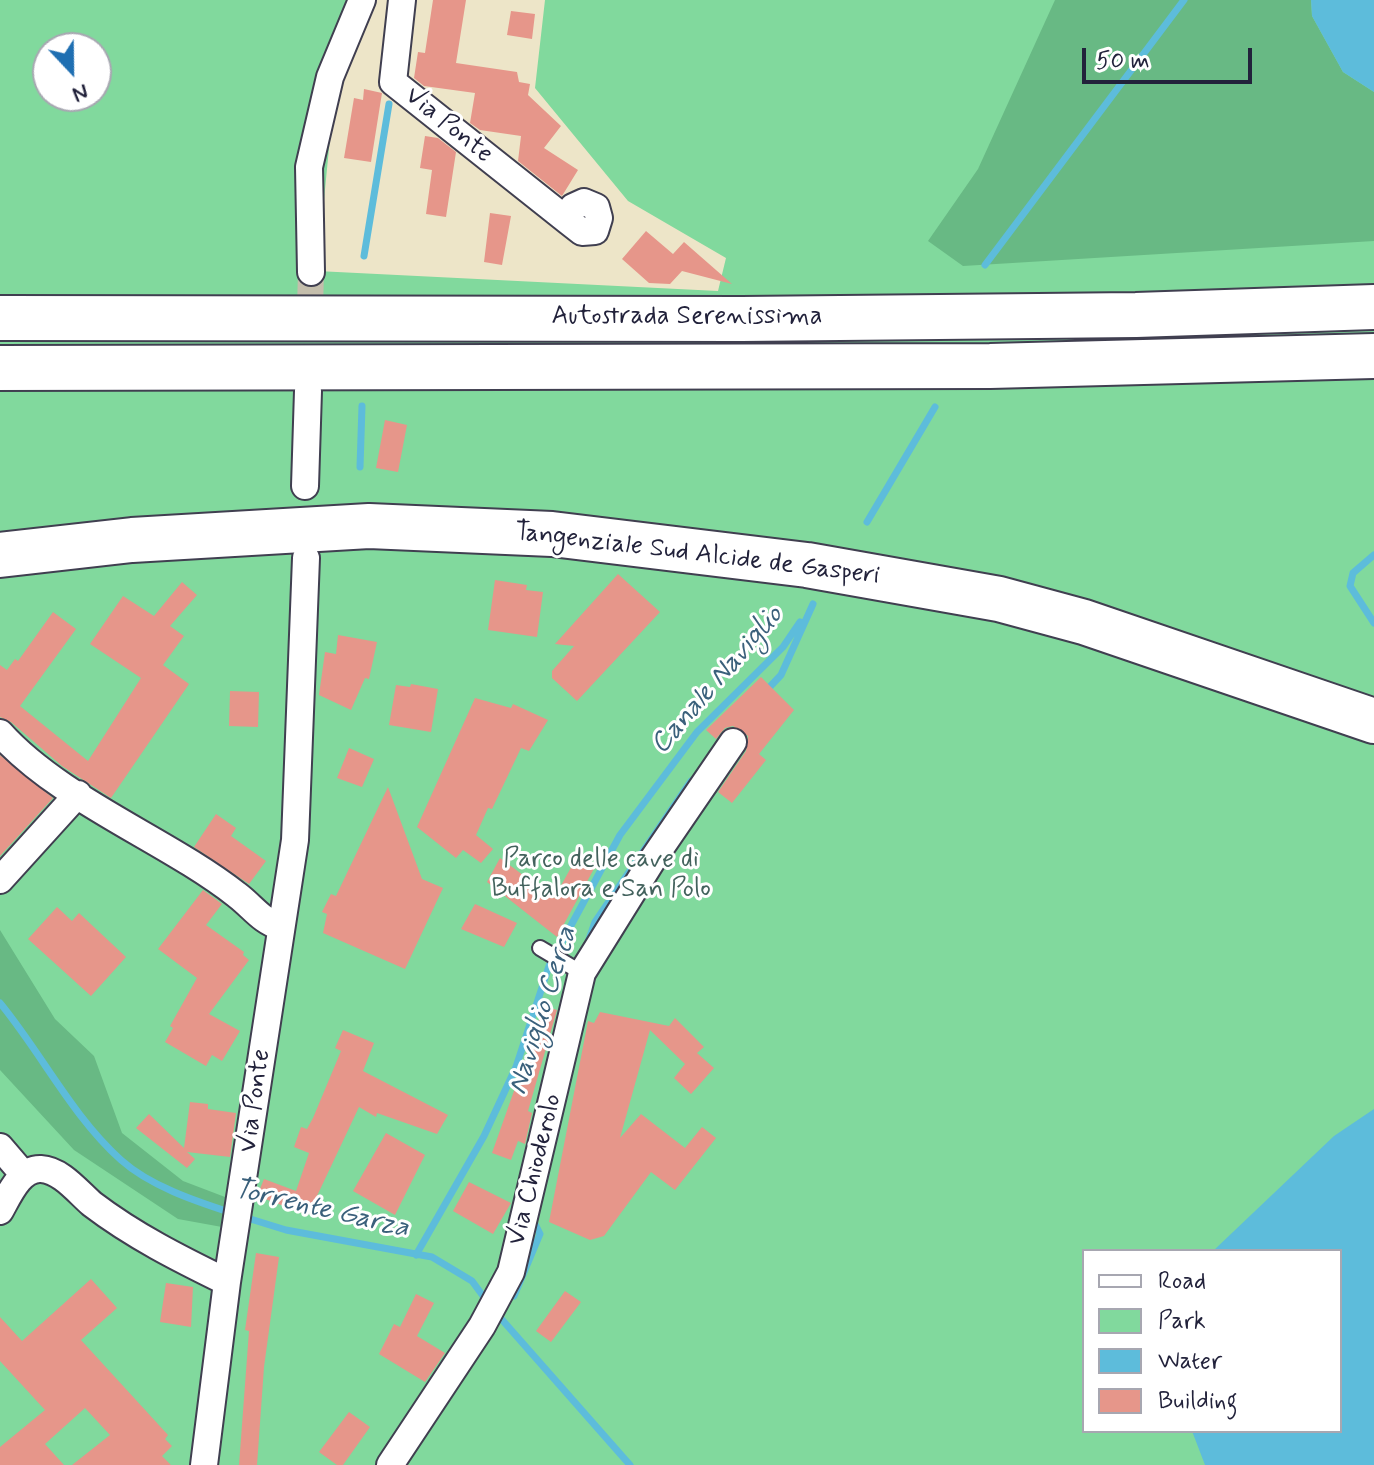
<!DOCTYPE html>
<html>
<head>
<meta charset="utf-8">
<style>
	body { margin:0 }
	#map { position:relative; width:1374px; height:1465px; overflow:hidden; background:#ede5c8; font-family:Mynerve,sans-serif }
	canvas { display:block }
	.legend { position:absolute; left:1082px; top:1249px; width:260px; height:184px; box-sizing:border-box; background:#fff; border:2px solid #a7a7b1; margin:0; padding:10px 14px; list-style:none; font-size:24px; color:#22223b }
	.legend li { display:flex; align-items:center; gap:16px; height:40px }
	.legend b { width:40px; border:2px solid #a7a7b1 }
	.north { position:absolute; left:32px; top:32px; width:80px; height:80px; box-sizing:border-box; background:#fff; border:2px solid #a7a7b1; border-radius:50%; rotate:158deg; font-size:22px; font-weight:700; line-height:32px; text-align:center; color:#22223b }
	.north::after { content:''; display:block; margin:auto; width:28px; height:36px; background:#1f6fb2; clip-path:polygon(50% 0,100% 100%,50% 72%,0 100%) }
	.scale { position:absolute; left:1082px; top:48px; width:170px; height:36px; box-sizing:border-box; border:4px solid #22223b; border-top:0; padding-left:10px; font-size:24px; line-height:28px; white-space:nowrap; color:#22223b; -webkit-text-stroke:6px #fff; paint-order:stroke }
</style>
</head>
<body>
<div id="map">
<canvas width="1374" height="1465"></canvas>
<ul class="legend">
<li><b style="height:10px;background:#fff"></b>Road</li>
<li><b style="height:22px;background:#81d99d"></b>Park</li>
<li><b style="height:22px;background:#5dbcdb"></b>Water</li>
<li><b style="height:22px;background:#e6968a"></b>Building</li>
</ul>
<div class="north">N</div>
<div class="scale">50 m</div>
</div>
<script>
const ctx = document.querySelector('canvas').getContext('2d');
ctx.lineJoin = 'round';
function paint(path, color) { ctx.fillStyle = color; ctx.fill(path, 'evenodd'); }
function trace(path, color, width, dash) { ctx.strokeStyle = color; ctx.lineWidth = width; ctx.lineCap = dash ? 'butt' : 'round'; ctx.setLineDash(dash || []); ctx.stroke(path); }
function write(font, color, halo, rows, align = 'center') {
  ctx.font = font + ' Mynerve,sans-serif'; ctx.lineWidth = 6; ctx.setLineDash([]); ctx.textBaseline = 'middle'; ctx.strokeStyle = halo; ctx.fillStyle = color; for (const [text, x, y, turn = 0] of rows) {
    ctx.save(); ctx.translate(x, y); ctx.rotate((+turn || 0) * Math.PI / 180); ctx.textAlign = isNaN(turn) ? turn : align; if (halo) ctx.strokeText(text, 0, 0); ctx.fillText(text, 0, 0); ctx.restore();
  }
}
paint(new Path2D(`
	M 0,0 L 372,0 L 336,77 L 317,271 L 718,291 L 726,258 L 628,201 L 535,88 L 545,0 L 1374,0 L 1374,1465 L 0,1465 ZM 48,48 L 96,48 L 96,96 L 48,96 ZM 1084,1251 L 1340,1251 L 1340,1431 L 1084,1431 Z`), '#81d99d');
paint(new Path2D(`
	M 1055,0 L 1311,0 L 1312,16 L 1343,72 L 1374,92 L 1374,241 L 963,266 L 928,241 L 978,169 Z
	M 0,930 L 55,1019 L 94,1056 L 122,1133 L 183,1181 L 225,1197 L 222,1227 L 178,1219 L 74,1150 L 0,1070 Z`), '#68b984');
paint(new Path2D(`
	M 1311,0 L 1374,0 L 1374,92 L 1343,72 L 1312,16 Z
	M 1374,1109 L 1374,1465 L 1205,1465 L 1192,1431 L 1340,1431 L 1340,1251 L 1213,1251 L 1334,1136 Z`), '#5dbcdb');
trace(new Path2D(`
	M 364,256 L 389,104
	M 985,265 L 1184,0
	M 360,467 L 362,406
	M 867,522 L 935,407
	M 1374,555 L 1353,573 L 1350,586 L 1374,623
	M 765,692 L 781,675 L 813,604
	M 588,942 L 595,922 L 691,781
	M 0,1003 C 42,1054 72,1116 121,1160 C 150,1186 195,1201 232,1213
	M 244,1217 L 286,1230 L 432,1257 L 472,1281 L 489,1304
	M 416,1255 L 484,1136 L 516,1067 L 549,966 L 620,835 L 697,732 L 783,647 L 800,622
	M 514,1296 L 540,1234 L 532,1218
	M 497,1314 L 630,1465`), '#5dbcdb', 7);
paint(new Path2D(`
	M 433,0 L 466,0 L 456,63 L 517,72 L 519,82 L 530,84 L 528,95 L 561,126 L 544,148 L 578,170 L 562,196 L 518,161 L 521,136 L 480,130 L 470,123 L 475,93 L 424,86 L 414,78 L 418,52 L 425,53 Z
	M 511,11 L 535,14 L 532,39 L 507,35 Z
	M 364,89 L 382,93 L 371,162 L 344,158 L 354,98 L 363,100 Z
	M 425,136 L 438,138 L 456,152 L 446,217 L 426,214 L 432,170 L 420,168 Z
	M 490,213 L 511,216 L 502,265 L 484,262 Z
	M 646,231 L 673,254 L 684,242 L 732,284 L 682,271 L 670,284 L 649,283 L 622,259 Z
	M 385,420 L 407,425 L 398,472 L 376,468 Z
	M 618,574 L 660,612 L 577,701 L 552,678 L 552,671 L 574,646 L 555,644 Z
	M 495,580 L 527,585 L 526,590 L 543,592 L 537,637 L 488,630 Z
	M 182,582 L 197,595 L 170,626 L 184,636 L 163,665 L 189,684 L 111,798 L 62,766 L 11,722 L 0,717 L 0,665 L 7,670 L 15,659 L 18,661 L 53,612 L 76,629 L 20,706 L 88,761 L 141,678 L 90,644 L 123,596 L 154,616 Z
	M 338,635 L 377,642 L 369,679 L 365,678 L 351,710 L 319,695 L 325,652 L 336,654 Z
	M 761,677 L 794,710 L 759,754 L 766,760 L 732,803 L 718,792 L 746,751 L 748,736 L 733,726 L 725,728 L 716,739 L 706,730 Z
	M 411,684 L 438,689 L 431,732 L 389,725 L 396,685 L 410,687 Z
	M 230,691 L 259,692 L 258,727 L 229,726 Z
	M 475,698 L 511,708 L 513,704 L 548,720 L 529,751 L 521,748 L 492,809 L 488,808 L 476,835 L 493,849 L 481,863 L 463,850 L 456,858 L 417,827 Z
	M 349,748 L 374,759 L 362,787 L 337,778 Z
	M 0,755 L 53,798 L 0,856 Z
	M 388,787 L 422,879 L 443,888 L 405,969 L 323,933 L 327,914 L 322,912 L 331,894 L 336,896 Z
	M 216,814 L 236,828 L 231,836 L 266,861 L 249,884 L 194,847 Z
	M 578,855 L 596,865 L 557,937 L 487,882 L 500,858 L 554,898 Z
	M 203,890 L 222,904 L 206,925 L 244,952 L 243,955 L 249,960 L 209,1014 L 240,1031 L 222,1061 L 212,1055 L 206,1066 L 165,1042 L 173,1028 L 170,1026 L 197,978 L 158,949 Z
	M 475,904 L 517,923 L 504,947 L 461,929 Z
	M 57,907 L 72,921 L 79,913 L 126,957 L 91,996 L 28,939 Z
	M 544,1006 L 557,1010 L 528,1111 L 532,1113 L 525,1144 L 518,1141 L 511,1160 L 492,1153 Z
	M 600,1012 L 669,1026 L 675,1018 L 704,1047 L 697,1053 L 714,1068 L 691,1094 L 674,1078 L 685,1064 L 650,1030 L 620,1138 L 641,1114 L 685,1148 L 702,1127 L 716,1138 L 675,1190 L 651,1172 L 604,1236 L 590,1240 L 549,1222 L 588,1021 L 594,1023 Z
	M 343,1030 L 374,1043 L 363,1071 L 448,1115 L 437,1134 L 377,1113 L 376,1117 L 359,1107 L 308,1215 L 257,1196 L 264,1179 L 296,1191 L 309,1153 L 294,1147 L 301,1127 L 307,1129 L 313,1118 L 341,1051 L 335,1048 Z
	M 190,1102 L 208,1104 L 208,1109 L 236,1113 L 230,1157 L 187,1152 L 195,1159 L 187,1168 L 136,1128 L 149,1114 L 184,1148 Z
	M 386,1133 L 425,1155 L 395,1215 L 353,1191 Z
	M 469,1182 L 511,1203 L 493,1234 L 453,1211 Z
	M 256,1253 L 279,1257 L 264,1367 L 257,1465 L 239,1465 L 249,1331 L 245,1330 Z
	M 91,1279 L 117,1308 L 81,1340 L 168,1435 L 165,1439 L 172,1446 L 162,1456 L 171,1465 L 72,1465 L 110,1435 L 85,1408 L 45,1444 L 64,1465 L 0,1465 L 0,1447 L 45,1410 L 0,1361 L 0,1317 L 22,1341 Z
	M 166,1283 L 193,1287 L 191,1327 L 160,1322 Z
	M 565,1291 L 581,1302 L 551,1342 L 536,1331 Z
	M 416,1294 L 434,1303 L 417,1336 L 445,1353 L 425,1382 L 379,1354 L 394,1324 L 400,1327 Z
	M 349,1412 L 370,1427 L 343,1465 L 337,1465 L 319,1452 Z`), '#e6968a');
trace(new Path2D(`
	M 308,379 L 311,272`), '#c4beac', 26, [26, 13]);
const lane = new Path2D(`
	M 540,948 L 582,973`);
const street = new Path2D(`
	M 402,0 L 393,82 L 568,221 L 582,232 L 595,231 L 599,218 L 596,207 L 584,202 L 573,207 L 568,221
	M 311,272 L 309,167 L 330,77 L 362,0
	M 305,486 L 308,391
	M 0,733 C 60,800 167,840 237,895 C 253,907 261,921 281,927
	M 0,880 L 78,794
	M 0,1147 L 24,1175
	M 0,1211 C 9,1195 20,1168 41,1169 C 61,1170 78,1192 92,1204 C 134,1236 180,1259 227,1282
	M 204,1465 L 227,1282 L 295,840 L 306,558
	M 390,1465 L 482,1326 L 511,1272 L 582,973 L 653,859 L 733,742`);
const highway = new Path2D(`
	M 0,318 L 742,319 L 1136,315 L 1374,307
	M 0,368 L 990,366 L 1374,356
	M 0,555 L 132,540 L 369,526 L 552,534 L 807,565 L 999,599 L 1084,622 L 1374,721`);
trace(lane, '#403f50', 18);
trace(street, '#403f50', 30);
trace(highway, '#403f50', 48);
trace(lane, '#fff', 14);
trace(street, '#fff', 26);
trace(highway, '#fff', 44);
write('26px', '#22223b', '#fff', [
	["Via Ponte",448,126,39],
	["Autostrada Serenissima",687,318],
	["Tangenziale Sud Alcide de Gasperi",697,555,7],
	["Via Ponte",256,1101,-82],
	["Via Chioderolo",536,1170,-76]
]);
write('26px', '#43625d', '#fff', [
	["Parco delle cave di",601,861],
	["Buffalora e San Polo",601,891]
]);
write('italic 28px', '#3a607b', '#fff', [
	["Canale Naviglio",718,681,-49],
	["Naviglio Cerca",544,1011,-73],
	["Torrente Garza",321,1210,13]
]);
</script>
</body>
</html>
